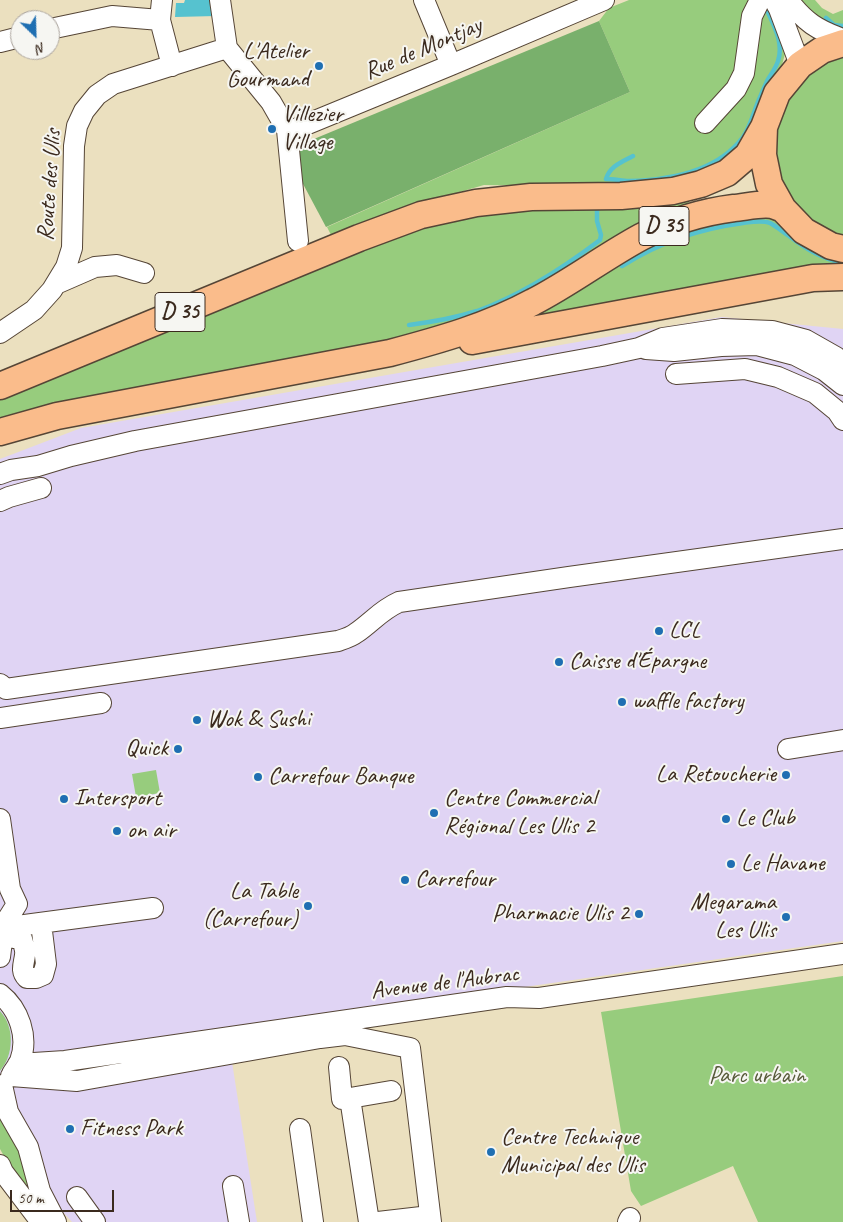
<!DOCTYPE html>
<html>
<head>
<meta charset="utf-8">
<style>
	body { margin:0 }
	#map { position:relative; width:843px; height:1222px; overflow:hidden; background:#ebe0bf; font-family:Caveat,sans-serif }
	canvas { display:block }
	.north { position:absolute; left:10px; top:10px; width:50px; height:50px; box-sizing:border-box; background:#f6f6f2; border:1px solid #aba49d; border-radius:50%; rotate:156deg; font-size:14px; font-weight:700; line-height:20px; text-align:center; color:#3b2a1e }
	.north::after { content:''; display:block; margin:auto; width:18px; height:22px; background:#1f6fb2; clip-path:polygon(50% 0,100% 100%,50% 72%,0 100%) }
	.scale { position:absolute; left:10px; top:1190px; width:104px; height:22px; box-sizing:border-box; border:2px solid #3b2a1e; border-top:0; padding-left:6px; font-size:15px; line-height:18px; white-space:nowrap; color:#3b2a1e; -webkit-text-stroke:4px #f6f6f2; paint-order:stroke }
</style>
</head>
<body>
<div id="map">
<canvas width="843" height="1222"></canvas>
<div class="north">N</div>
<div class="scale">50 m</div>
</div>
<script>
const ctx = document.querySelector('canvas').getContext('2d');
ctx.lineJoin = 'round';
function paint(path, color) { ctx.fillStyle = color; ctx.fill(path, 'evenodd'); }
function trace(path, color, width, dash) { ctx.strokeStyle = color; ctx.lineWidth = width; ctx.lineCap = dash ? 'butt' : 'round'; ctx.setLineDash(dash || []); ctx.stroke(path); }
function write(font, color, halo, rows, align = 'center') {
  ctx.font = font + ' Caveat,sans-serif'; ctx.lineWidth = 4; ctx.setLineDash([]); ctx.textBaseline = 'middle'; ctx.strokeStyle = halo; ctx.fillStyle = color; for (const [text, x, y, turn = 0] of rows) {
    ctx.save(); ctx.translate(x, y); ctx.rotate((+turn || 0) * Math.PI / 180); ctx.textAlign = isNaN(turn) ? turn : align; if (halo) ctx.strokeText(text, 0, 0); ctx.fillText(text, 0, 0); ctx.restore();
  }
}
paint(new Path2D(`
	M 722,317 L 843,329 L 843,941 L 227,1030 L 257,1222 L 72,1222 L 0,1144 L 0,459 L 81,428 Z`), '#e0d4f4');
paint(new Path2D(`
	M 629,0 L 766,0 L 785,54 L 782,65 L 774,80 L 750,137 L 716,169 L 662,184 L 548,186 L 484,185 L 411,206 L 331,235 L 327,227 L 630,92 L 599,21 L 609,8 Z
	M 795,0 L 815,0 L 822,8 L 833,14 L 843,10 L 843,29 L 818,22 Z
	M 843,56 L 843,237 L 824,230 L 802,212 L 786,190 L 777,163 L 776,135 L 784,108 L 799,83 L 821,65 Z
	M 688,201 L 690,205 L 505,306 L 399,341 L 0,423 L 0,396 L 387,236 L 498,209 Z
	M 740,216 L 777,218 L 843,258 L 843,271 L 522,324 L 551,302 L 673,232 Z
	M 156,770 L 160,793 L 136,797 L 132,774 Z
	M 843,976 L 843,1222 L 758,1222 L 733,1166 L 641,1206 L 631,1191 L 601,1012 Z
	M 0,1011 C 15,1027 14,1055 0,1071 Z
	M 0,1103 L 20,1144 L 32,1192 L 5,1158 L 0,1149 Z`), '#97cc7d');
paint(new Path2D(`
	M 599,21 L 630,92 L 326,227 L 302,182 L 297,146 Z`), '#79b06c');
paint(new Path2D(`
	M 185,0 L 214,0 L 216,16 L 175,17 L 176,3 L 184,3 Z`), '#56c2cf');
trace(new Path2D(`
	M 826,18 L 834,25 L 843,26
	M 633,156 C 622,162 610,166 606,179 C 614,179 622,181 629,181 C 669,180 718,171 743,137 C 752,124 754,109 761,95 C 763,90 765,86 767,81 C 771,74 776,68 778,61 C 784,43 774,26 767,10
	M 622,266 C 661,242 698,229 743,223 C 751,222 762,220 770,223 C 776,226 783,232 789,236 C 806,249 822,259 843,263
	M 409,325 C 432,322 455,318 477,311 C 522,295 563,268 600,240 L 601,235 L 597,221 L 597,209`), '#56c2cf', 4.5);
const minor = new Path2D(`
	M 162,0 L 160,20 L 172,66
	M 220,0 L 227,48 L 271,102 L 287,130 L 298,241
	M 424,0 L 451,65
	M 774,0 L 779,9 L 800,65
	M 788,0 C 805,22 817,30 843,39
	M 50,29 L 112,16 L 160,20
	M 0,42 L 20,37
	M 705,123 L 736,89 L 744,73 L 752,16 L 760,0
	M 287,130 L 293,130 L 451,65 L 604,0
	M 56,284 L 95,267 L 117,265 L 144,273
	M 0,333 L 34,310 L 52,290 L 66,267 L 72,248 L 74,146 L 77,126 L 84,111 L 97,95 L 113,84 L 227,48
	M 646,349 L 674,351 L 721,346 L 757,345 L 795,355 L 824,370 L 843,385
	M 676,374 L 745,369 L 778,377 L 815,393 L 837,411 L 843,420
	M 0,474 L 11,470 L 38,466 L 71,456 L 135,441 L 602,356 L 639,348 L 663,338 L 722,329 L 772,331 L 806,340 L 836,357 L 843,363
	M 0,501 L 9,497 L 41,488
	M 0,684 L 6,689 L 338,641 C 344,639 351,637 356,633 C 372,622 381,610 399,602 L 569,577 L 843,539
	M 0,718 L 101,703
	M 788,749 L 843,740
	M 0,819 L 10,889 L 17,904 L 2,928
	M 2,928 L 153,908
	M 1,936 L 22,939 C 23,944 26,949 25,955 C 24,964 20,971 27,978 L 36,978 L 43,975 L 46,964 L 41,923
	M 0,957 L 2,941 L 1,924
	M 0,994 C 19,1009 29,1037 20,1061 C 18,1066 14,1070 12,1074
	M 342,1024 L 345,1035 L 410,1048 L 431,1222
	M 18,1064 L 65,1061 L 507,997 L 539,998 L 843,954
	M 339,1067 L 342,1099 L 350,1098 L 369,1222
	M 11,1076 L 77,1081 L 320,1038 L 345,1035
	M 2,1085 L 8,1112 L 28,1147 L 40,1191 L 56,1222
	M 350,1098 L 391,1091
	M 300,1129 L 313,1222
	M 0,1165 L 3,1172 L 41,1222
	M 233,1186 L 239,1222
	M 77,1197 L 95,1222
	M 378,1222 L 430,1216
	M 628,1222 L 630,1218`);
const major = new Path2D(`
	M 843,43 L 822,50 L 800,65 L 777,93 L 764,127 L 763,155 L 769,184 L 783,209 L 804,231 L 831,246 L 843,249
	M 472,341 L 813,278 L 843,277
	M 0,386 L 359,238 L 421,215 L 476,203 L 531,197 L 621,196 L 673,191 L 701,184 L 727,173 L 748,155 L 764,127
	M 0,432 L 57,416 L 390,353 C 439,340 489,326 533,302 C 570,283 604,257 641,237 C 670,222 702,212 734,208 C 745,207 762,203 772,205 C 776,206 780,208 783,209`);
trace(minor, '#554536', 22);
trace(major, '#554536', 29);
trace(minor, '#fff', 20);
trace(major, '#fabc8b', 26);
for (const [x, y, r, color] of [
	[319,66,5,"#1f6fb2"],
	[272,129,5,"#1f6fb2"],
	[659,631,5,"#1f6fb2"],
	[559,662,5,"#1f6fb2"],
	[622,702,5,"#1f6fb2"],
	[197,720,5,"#1f6fb2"],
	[178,749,5,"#1f6fb2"],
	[786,775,5,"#1f6fb2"],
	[258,777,5,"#1f6fb2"],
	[64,799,5,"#1f6fb2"],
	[434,813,5,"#1f6fb2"],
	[726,819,5,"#1f6fb2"],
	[117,831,5,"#1f6fb2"],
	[731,864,5,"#1f6fb2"],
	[405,880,5,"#1f6fb2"],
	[308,906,5,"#1f6fb2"],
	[639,914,5,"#1f6fb2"],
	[786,917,5,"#1f6fb2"],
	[70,1129,5,"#1f6fb2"],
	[491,1152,5,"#1f6fb2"]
]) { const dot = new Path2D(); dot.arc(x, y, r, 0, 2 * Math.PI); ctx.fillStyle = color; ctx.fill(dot); trace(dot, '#f6f6f2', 2); }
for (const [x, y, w] of [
	[664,226,50],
	[180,312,50]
]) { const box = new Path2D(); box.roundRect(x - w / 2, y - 19.5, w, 39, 4); ctx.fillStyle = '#f6f6f2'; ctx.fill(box); trace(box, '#3b2a1e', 1); }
write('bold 22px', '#3b2a1e', null, [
	["D 35",664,226],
	["D 35",180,312]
]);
write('24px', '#3b2a1e', '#f6f6f2', [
	["Rue de Montjay",423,49,-23],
	["Route des Ulis",50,185,-86],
	["Avenue de l'Aubrac",445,983,-7]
]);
write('24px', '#3b2a1e', '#f6f6f2', [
	["L'Atelier",309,52,"right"],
	["Gourmand",309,80,"right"],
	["Villezier",282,115],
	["Village",282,143],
	["LCL",669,631],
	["Caisse d'Épargne",569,662],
	["waffle factory",632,702],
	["Wok & Sushi",207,720],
	["Quick",168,749,"right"],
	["La Retoucherie",776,775,"right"],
	["Carrefour Banque",268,777],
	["Intersport",74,799],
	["Centre Commercial",444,799],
	["Régional Les Ulis 2",444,827],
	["Le Club",736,819],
	["on air",127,831],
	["Le Havane",741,864],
	["Carrefour",415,880],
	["La Table",298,892,"right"],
	["(Carrefour)",298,920,"right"],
	["Megarama",776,903,"right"],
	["Les Ulis",776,931,"right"],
	["Pharmacie Ulis 2",629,914,"right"],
	["Fitness Park",80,1129],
	["Centre Technique",501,1138],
	["Municipal des Ulis",501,1166]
], 'left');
write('24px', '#575b3a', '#f6f6f2', [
	["Parc urbain",757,1076]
]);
</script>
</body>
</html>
